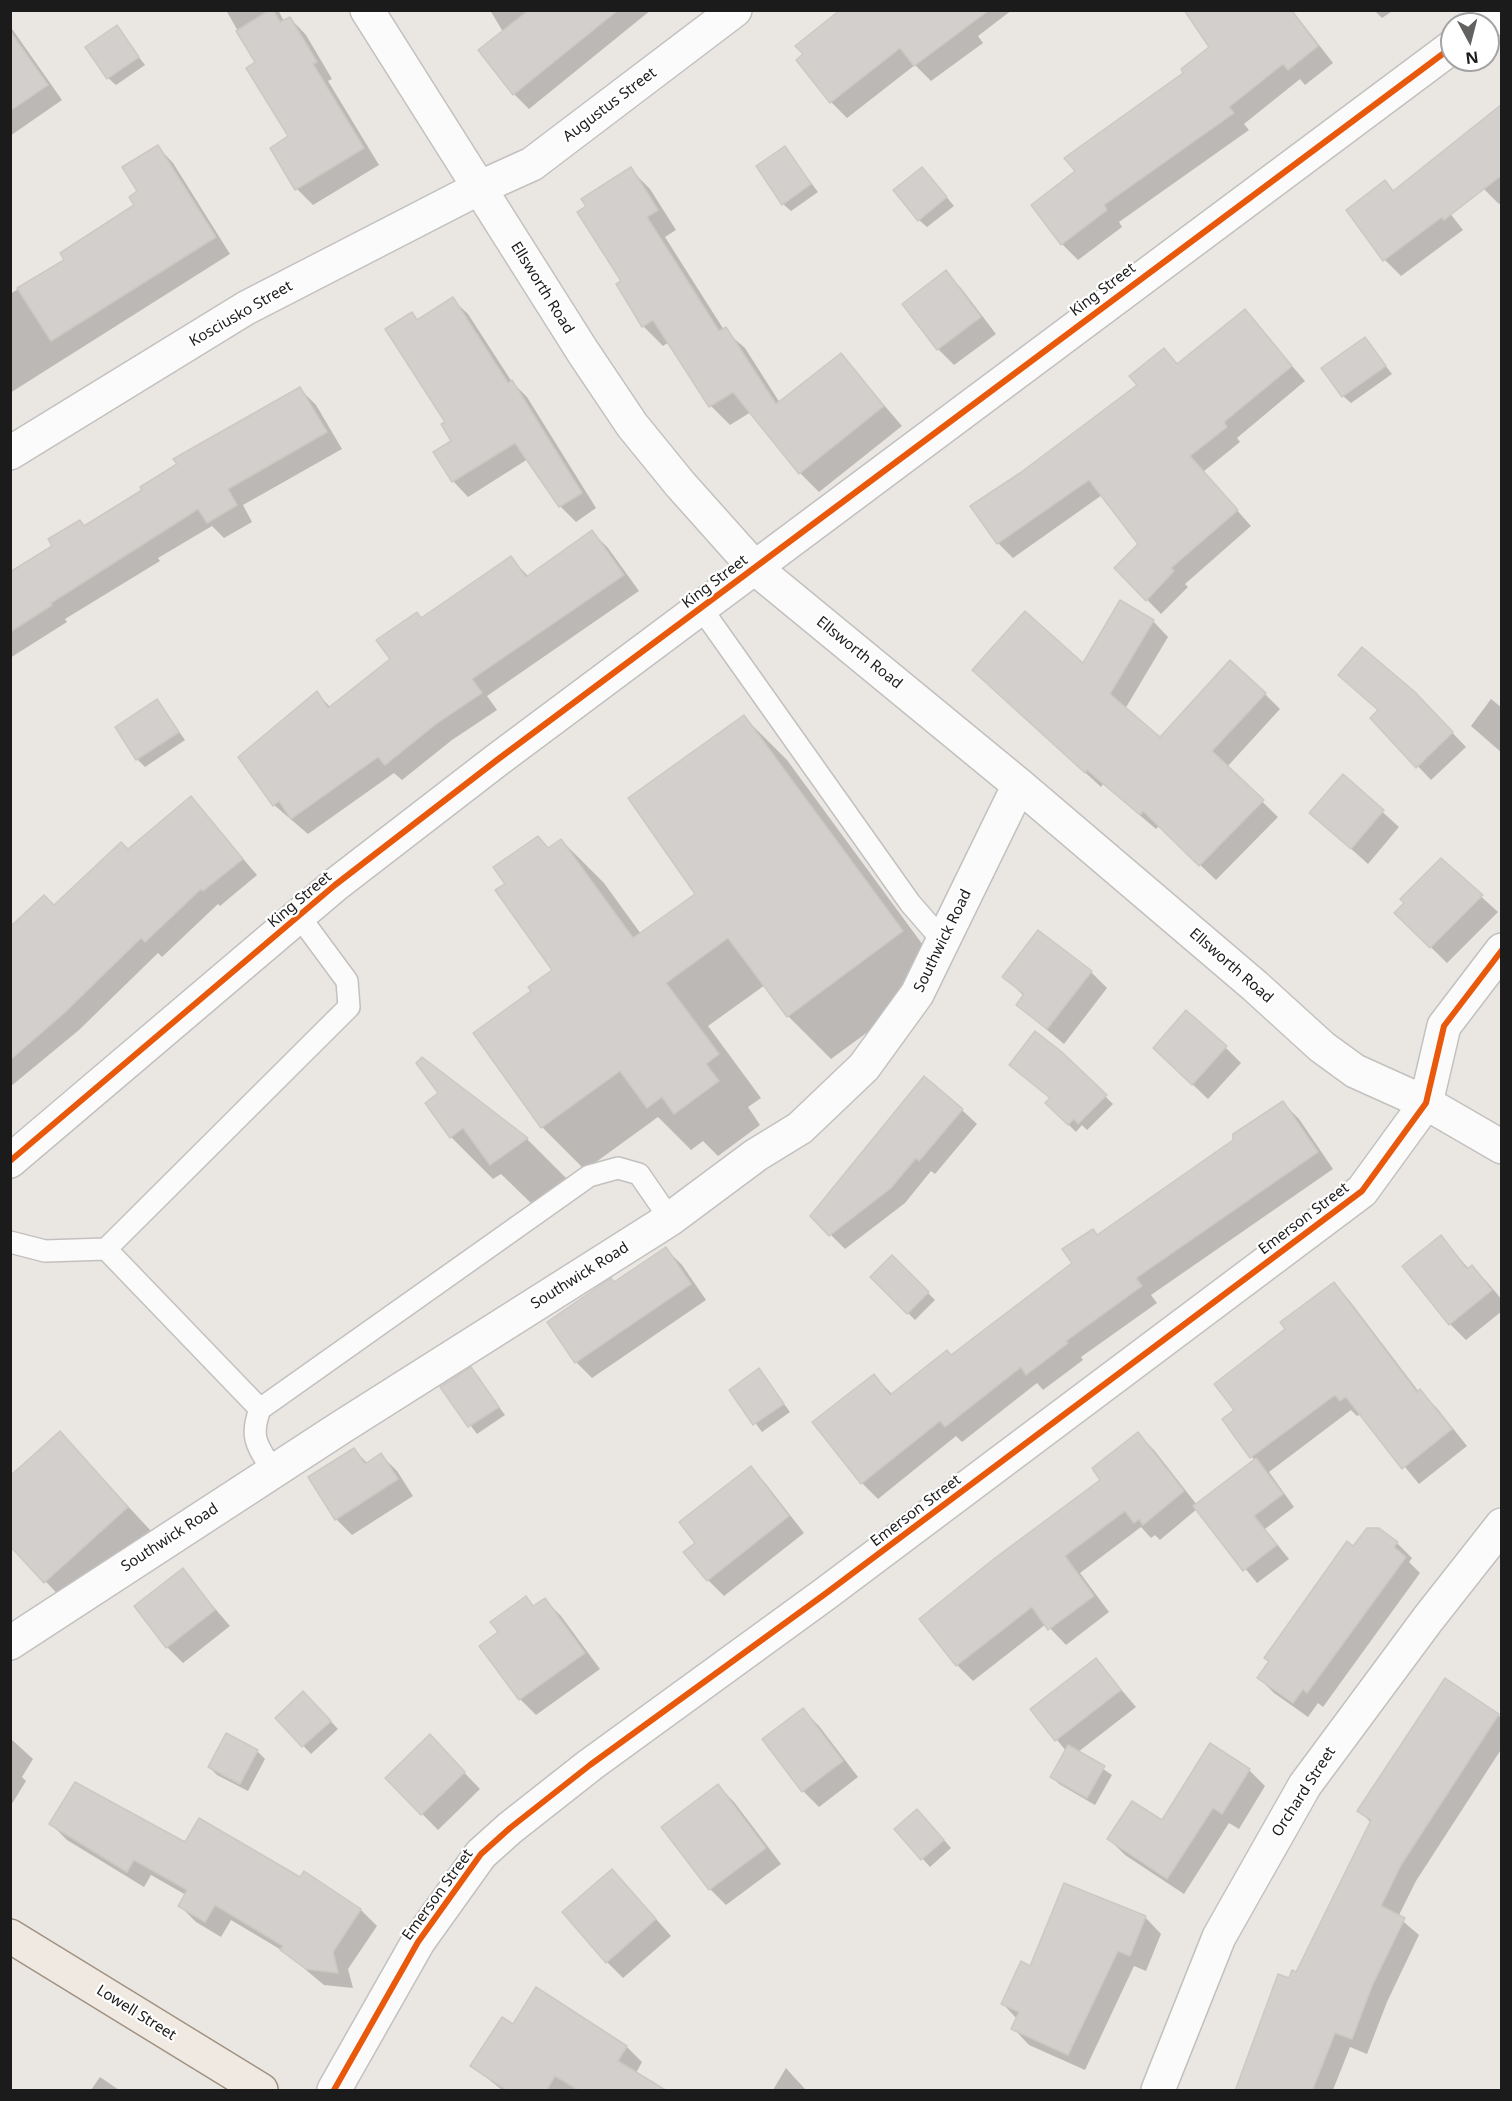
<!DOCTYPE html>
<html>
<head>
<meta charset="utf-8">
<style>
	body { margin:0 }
	#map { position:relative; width:1512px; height:2101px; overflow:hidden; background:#eae7e3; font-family:"Noto Sans",sans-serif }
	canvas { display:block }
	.frame { position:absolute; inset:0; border:12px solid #1b1b1b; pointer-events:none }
	.north { position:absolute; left:1440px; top:12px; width:60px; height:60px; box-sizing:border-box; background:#fff; border:2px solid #a4a4a4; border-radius:50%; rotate:173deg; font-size:16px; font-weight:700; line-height:24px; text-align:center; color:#1b1b1b }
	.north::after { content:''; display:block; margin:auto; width:21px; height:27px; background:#636261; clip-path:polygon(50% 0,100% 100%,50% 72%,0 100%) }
</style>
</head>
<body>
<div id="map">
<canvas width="1512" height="2101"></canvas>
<div class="frame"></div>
<div class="north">N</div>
</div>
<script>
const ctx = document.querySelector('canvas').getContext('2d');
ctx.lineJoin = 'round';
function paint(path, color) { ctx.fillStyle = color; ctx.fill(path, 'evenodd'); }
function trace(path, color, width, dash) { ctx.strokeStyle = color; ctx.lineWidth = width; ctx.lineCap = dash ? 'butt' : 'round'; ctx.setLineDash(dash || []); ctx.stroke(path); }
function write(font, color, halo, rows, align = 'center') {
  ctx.font = font + ' "Noto Sans",sans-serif'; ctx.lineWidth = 4.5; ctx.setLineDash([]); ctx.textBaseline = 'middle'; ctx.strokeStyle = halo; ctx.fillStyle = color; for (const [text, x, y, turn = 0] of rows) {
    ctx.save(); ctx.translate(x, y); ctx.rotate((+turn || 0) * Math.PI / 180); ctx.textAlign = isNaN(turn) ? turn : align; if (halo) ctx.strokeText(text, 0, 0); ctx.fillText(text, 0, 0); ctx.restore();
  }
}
paint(new Path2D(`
	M 226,10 L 278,10 L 284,21 L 290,18 L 306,35 L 332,79 L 328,81 L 379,165 L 313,205 L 297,189 L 272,148 L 290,137 L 256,63 Z
	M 490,10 L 651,10 L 529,109 L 514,94 L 503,32 Z
	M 862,10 L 1012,10 L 978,36 L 983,43 L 931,81 L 915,65 L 847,118 L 831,102 Z
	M 1233,10 L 1292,10 L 1333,63 L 1305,85 L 1300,79 L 1244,124 L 1249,130 L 1119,222 L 1122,227 L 1078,260 L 1062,244 L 1077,171 L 1211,48 Z
	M 1374,10 L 1394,10 L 1382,18 Z
	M 10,26 L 62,100 L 10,136 Z
	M 116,27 L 145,65 L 116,85 L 108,78 Z
	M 1502,105 L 1502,202 L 1499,204 L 1484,189 Z
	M 158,147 L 173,163 L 230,254 L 10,393 L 10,294 L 66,260 L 136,205 Z
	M 785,148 L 818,192 L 791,211 L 783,204 Z
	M 630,169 L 650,189 L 676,230 L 665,237 L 724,330 L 745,348 L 780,403 L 841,355 L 902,426 L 819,492 L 800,473 L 751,412 L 730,425 L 711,406 L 669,342 L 663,346 L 643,326 L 618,285 L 623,282 Z
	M 930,177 L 954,206 L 927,227 L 919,220 Z
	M 1385,182 L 1394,192 L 1432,190 L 1463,230 L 1401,276 L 1385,260 L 1348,210 Z
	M 945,272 L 961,288 L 996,334 L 954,365 L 938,349 L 904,305 Z
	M 452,299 L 468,314 L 512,382 L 527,397 L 596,508 L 576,522 L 560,506 L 528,459 L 468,497 L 453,481 L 453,441 L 411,314 L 418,321 Z
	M 1245,311 L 1305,381 L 1237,438 L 1240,442 L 1203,472 L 1251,526 L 1185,584 L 1188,587 L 1161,614 L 1116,568 L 1140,544 L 1102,495 L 1013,558 L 998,543 L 1021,474 L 1139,386 L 1164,350 L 1179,365 Z
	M 1365,339 L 1392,374 L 1351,403 L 1343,396 Z
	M 300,389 L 316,405 L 342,449 L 243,505 L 252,522 L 224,538 L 212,526 L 158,558 L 160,561 L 65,619 L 67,622 L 10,658 L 10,573 L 54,546 L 80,522 L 85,527 Z
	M 592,532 L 608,548 L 639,591 L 487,696 L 497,710 L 452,740 L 402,780 L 394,773 L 308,834 L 274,805 L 317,693 L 331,708 L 392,659 L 417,614 L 422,619 L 511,558 L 529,577 Z
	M 1153,621 L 1168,637 L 1125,709 L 1160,739 L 1265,694 L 1280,709 L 1227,767 L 1278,817 L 1216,880 L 1159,826 L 1156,829 L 1103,784 L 1101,787 L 990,685 L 1083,665 Z
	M 1340,675 L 1428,707 L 1466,747 L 1431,780 L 1372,718 L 1379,711 Z
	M 1491,699 L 1502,708 L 1502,753 L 1471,726 Z
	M 157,701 L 185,740 L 145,767 L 137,759 Z
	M 744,717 L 787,760 L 945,975 L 831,1059 L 788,1016 L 765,985 L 708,1026 L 761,1098 L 748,1107 L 760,1125 L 718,1156 L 703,1141 L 691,1150 L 658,1117 L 585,1170 L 542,1127 L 533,991 L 554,971 L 507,884 L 538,838 L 549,849 L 561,840 L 604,883 L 641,934 L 697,894 Z
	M 1343,776 L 1399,827 L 1368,864 L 1311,813 Z
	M 191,798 L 257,875 L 220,906 L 218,904 L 162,957 L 158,953 L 79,1030 L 10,1087 L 10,944 Z
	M 1441,860 L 1498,912 L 1447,963 L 1396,913 Z
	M 1091,972 L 1107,988 L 1064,1044 L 1017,1005 L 1024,996 L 1004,977 Z
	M 1225,1047 L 1241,1063 L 1208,1099 L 1171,1064 Z
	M 1061,1053 L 1113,1104 L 1087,1130 L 1082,1125 L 1076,1132 L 1047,1103 L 1052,1099 Z
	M 440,1093 L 527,1139 L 569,1181 L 534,1206 L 501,1174 L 493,1179 L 451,1137 Z
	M 1283,1103 L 1299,1119 L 1333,1169 L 1151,1295 L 1157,1303 L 1081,1357 L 1083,1360 L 1043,1390 L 1037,1383 L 962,1442 L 956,1436 L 878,1499 L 862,1483 L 874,1376 L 893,1395 L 952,1357 L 1074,1263 L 1098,1236 L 1235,1141 Z
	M 962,1110 L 977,1124 L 935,1174 L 931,1171 L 905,1203 L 845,1249 L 812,1216 Z
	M 1441,1237 L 1469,1269 L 1472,1267 L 1488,1283 L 1502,1300 L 1502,1311 L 1466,1340 L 1450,1324 Z
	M 666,1249 L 682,1265 L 706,1300 L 592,1378 L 576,1362 L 614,1284 Z
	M 892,1257 L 935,1300 L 915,1320 L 872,1277 Z
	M 1333,1284 L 1349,1300 L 1419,1392 L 1436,1407 L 1467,1446 L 1419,1484 L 1361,1414 L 1357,1416 L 1351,1410 L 1269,1472 L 1294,1507 L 1265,1529 L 1289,1559 L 1257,1583 L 1197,1509 L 1160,1540 L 1155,1535 L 1151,1538 L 1141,1527 L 1080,1573 L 1109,1612 L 1066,1645 L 1046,1624 L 973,1681 L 957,1665 L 1138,1434 L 1154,1450 L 1197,1505 L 1255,1461 L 1224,1420 L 1236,1411 L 1287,1329 Z
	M 471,1369 L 505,1415 L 477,1434 L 442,1387 Z
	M 759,1370 L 790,1412 L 762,1432 L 731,1390 Z
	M 60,1433 L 151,1531 L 69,1606 L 10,1544 Z
	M 354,1449 L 368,1464 L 381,1455 L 397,1471 L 413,1496 L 352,1535 L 336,1519 Z
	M 750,1468 L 766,1484 L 804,1533 L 724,1596 L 708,1580 L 697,1543 Z
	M 1397,1543 L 1412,1558 L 1409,1562 L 1420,1573 L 1323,1707 L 1318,1703 L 1308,1717 L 1274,1693 L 1259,1678 L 1354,1548 Z
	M 182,1570 L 230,1626 L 183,1663 L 167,1647 Z
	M 525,1598 L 534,1607 L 545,1600 L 561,1616 L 600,1669 L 536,1715 L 520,1699 L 481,1646 L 500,1632 Z
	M 1096,1660 L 1136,1707 L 1078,1752 L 1112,1775 L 1095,1805 L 1059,1784 L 1052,1777 L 1066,1751 L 1032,1709 Z
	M 311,1700 L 338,1729 L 311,1754 L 277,1718 Z
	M 803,1710 L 819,1726 L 858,1777 L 819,1807 L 803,1791 Z
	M 1498,1715 L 1502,1718 L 1502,1748 L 1416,1881 L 1398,1917 L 1419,1935 L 1387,2002 L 1367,2054 L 1350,2047 L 1333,2090 L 1235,2090 L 1278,1976 L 1290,1980 L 1297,1974 L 1371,1823 L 1359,1810 Z
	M 227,1735 L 257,1751 L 265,1759 L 248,1791 L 217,1775 L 209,1767 Z
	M 430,1737 L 480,1789 L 438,1830 L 387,1778 Z
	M 10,1738 L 33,1759 L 22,1777 L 26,1781 L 10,1807 Z
	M 1249,1770 L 1265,1786 L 1239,1829 L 1229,1823 L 1184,1894 L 1125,1855 L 1109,1839 L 1163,1822 Z
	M 718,1786 L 734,1802 L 781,1864 L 726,1905 L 710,1889 L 663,1827 Z
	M 925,1818 L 951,1848 L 930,1867 L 896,1829 Z
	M 51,1824 L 186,1844 L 301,1879 L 305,1873 L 361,1910 L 377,1926 L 348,1969 L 353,1988 L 324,1985 L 283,1951 L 231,1920 L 221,1937 L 196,1922 L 180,1906 L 186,1895 L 151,1875 L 144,1887 L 67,1840 Z
	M 628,1887 L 671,1936 L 623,1978 L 607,1962 Z
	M 1145,1917 L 1161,1934 L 1146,1971 L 1134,1966 L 1085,2070 L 1029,2045 L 1013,2028 L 1017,2019 L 1003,2004 L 1030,1968 Z
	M 513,2026 L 627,2047 L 642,2062 L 636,2073 L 662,2090 L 502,2090 L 472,2066 Z
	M 786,2068 L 793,2076 L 806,2090 L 773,2090 Z
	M 100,2077 L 119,2090 L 91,2090 Z`), '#0003');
const building = new Path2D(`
	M 270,10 L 273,10 L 280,22 L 290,17 L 317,62 L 313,64 L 364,148 L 295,190 L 270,148 L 288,136 L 246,68 L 255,62 L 236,31 Z
	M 529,10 L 618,10 L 513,95 L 478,50 Z
	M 840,10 L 989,10 L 914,66 L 900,48 L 830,103 L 796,60 L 803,54 L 795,46 Z
	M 1184,10 L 1291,10 L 1318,46 L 1288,70 L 1283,64 L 1229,107 L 1234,113 L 1104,205 L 1107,210 L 1061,245 L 1031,205 L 1075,171 L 1064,158 L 1183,73 L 1181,69 L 1209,47 Z
	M 117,25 L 139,57 L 107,79 L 85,47 Z
	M 10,31 L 48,85 L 10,111 Z
	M 1502,104 L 1502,175 L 1444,220 L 1442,217 L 1383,261 L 1346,210 L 1385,180 L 1393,191 Z
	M 158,145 L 216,237 L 51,341 L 17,288 L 64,260 L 60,253 L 134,205 L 129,197 L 137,191 L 122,167 Z
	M 785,146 L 811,184 L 782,205 L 756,166 Z
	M 631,167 L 658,210 L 647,217 L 719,331 L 726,327 L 776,404 L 841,353 L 884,406 L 799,474 L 733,392 L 709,407 L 653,320 L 642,327 L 616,284 L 621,281 L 577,212 L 586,206 L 581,199 Z
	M 922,167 L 947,197 L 918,221 L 893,190 Z
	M 946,270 L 981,317 L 937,350 L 902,304 Z
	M 453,297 L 508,383 L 512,380 L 582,493 L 559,507 L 515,443 L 452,482 L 433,452 L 451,441 L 441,424 L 445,422 L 385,329 L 412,312 L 417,320 Z
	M 1245,309 L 1292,366 L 1224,422 L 1227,427 L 1190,456 L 1238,510 L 1171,568 L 1174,571 L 1146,601 L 1114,568 L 1138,544 L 1089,480 L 997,544 L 970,506 L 1020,473 L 1137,385 L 1129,376 L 1164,348 L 1177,364 Z
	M 1365,337 L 1386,366 L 1342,397 L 1321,368 Z
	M 300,387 L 327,432 L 228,489 L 237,505 L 207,523 L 198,509 L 51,603 L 52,605 L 10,632 L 10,572 L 52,546 L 48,539 L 80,520 L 84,526 L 142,490 L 140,487 L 177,464 L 173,459 Z
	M 592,530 L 624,575 L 472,679 L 482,693 L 436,724 L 385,765 L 378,757 L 291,819 L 279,801 L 273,806 L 238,757 L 317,691 L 328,708 L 390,659 L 376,640 L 417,612 L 421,618 L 511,556 L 526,577 Z
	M 1120,600 L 1154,620 L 1110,694 L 1160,737 L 1230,660 L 1266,693 L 1212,751 L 1264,800 L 1199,866 L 1143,811 L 1140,815 L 1087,770 L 1085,773 L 972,670 L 1025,611 L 1083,663 Z
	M 1362,647 L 1415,692 L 1453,732 L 1416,768 L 1370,718 L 1378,710 L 1338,675 Z
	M 157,699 L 179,732 L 136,760 L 115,727 Z
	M 744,715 L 903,931 L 787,1017 L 728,938 L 666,983 L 719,1054 L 706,1064 L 719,1081 L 674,1114 L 662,1097 L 647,1108 L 620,1071 L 541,1128 L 473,1033 L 531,991 L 528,987 L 552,970 L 495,890 L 505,884 L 493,867 L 538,836 L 548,848 L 561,839 L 633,938 L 695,894 L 628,798 Z
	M 1343,774 L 1384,810 L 1351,849 L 1309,813 Z
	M 191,796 L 243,859 L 203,891 L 201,889 L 145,942 L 141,938 L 63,1014 L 10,1060 L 10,927 L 44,895 L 54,905 L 121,842 L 128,849 Z
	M 1441,858 L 1483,895 L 1430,948 L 1394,913 L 1404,903 L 1400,899 Z
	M 1038,930 L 1092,971 L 1047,1029 L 1016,1005 L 1024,994 L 1002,977 Z
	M 1186,1010 L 1227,1046 L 1192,1085 L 1153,1048 Z
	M 1035,1031 L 1062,1052 L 1107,1095 L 1078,1124 L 1074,1119 L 1068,1125 L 1045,1103 L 1050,1098 L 1009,1065 Z
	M 422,1057 L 489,1108 L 528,1138 L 490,1165 L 463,1128 L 450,1138 L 425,1103 L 438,1093 L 416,1063 Z
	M 924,1076 L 963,1109 L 919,1161 L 916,1158 L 891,1188 L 829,1236 L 810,1216 Z
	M 1283,1101 L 1318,1152 L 1136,1278 L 1142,1286 L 1066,1341 L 1068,1343 L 1026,1375 L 1021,1367 L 945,1427 L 940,1421 L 861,1484 L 812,1422 L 874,1374 L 890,1395 L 947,1350 L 951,1355 L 1072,1263 L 1062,1249 L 1093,1229 L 1097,1235 L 1233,1140 L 1233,1134 Z
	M 1441,1235 L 1467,1269 L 1472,1265 L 1492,1290 L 1449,1325 L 1402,1266 Z
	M 666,1247 L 691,1284 L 575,1363 L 547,1322 L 611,1278 L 614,1282 Z
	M 892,1255 L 929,1292 L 907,1314 L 870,1277 Z
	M 1334,1282 L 1417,1392 L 1420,1389 L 1452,1429 L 1402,1469 L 1346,1397 L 1340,1401 L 1335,1395 L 1250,1458 L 1222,1419 L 1234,1410 L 1214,1384 L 1285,1329 L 1280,1322 Z
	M 471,1367 L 499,1407 L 468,1427 L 440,1387 Z
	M 759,1368 L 784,1404 L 753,1425 L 729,1390 Z
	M 60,1431 L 128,1507 L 44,1583 L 10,1546 L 10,1476 Z
	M 1138,1432 L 1184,1491 L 1143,1525 L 1139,1519 L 1134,1523 L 1125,1511 L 1065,1556 L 1094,1596 L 1048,1630 L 1032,1607 L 956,1666 L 919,1619 L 995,1558 L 1100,1480 L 1092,1468 Z
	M 354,1448 L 365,1464 L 381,1453 L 398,1479 L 335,1520 L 308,1477 Z
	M 1256,1458 L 1283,1494 L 1254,1516 L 1277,1545 L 1243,1571 L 1193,1506 Z
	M 751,1466 L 789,1516 L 707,1581 L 683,1552 L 695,1543 L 679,1522 Z
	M 1367,1528 L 1379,1528 L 1398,1542 L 1394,1547 L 1406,1557 L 1307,1693 L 1303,1689 L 1293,1703 L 1257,1678 L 1269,1661 L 1264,1658 L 1347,1541 L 1353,1546 Z
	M 183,1568 L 215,1610 L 166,1648 L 134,1606 Z
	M 526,1596 L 533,1606 L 545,1598 L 585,1653 L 519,1700 L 479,1646 L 498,1632 L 490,1622 Z
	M 1096,1658 L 1121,1690 L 1055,1741 L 1030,1709 Z
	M 1445,1678 L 1499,1714 L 1401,1865 L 1381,1906 L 1405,1918 L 1372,1986 L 1352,2039 L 1335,2033 L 1312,2091 L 1235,2091 L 1278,1974 L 1289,1978 L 1292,1970 L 1296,1972 L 1371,1820 L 1357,1811 Z
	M 303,1691 L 331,1721 L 302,1747 L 275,1718 Z
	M 803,1708 L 843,1761 L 802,1792 L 762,1739 Z
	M 226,1733 L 258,1750 L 240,1784 L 208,1767 Z
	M 430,1734 L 465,1772 L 421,1815 L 385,1778 Z
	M 1210,1743 L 1250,1769 L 1222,1814 L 1213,1808 L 1167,1879 L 1107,1839 L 1132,1801 L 1162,1820 Z
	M 1068,1745 L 1105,1766 L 1087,1798 L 1050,1777 Z
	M 75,1782 L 185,1842 L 199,1818 L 300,1877 L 304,1871 L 361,1909 L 333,1952 L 338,1973 L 306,1969 L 280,1950 L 283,1946 L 215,1905 L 205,1922 L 178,1906 L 187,1890 L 134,1860 L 127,1872 L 49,1824 Z
	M 718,1784 L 766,1848 L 709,1890 L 661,1827 Z
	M 917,1809 L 944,1840 L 921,1860 L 894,1829 Z
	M 612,1869 L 656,1919 L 606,1963 L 562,1912 Z
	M 1064,1883 L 1146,1916 L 1130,1956 L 1118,1951 L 1068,2055 L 1011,2029 L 1019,2012 L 1001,2004 L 1021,1961 L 1030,1966 Z
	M 536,1987 L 627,2046 L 618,2061 L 667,2091 L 580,2091 L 555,2076 L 546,2091 L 508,2091 L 470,2066 L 502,2017 L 513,2024 Z`);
paint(building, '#d2cfcc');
trace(building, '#cdc8c4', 1.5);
const lane = new Path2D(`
	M 701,608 L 910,903 L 943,941
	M 10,1242 L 45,1251 L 106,1249 L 260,1409
	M 106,1249 L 349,1007 L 347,981 L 299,916
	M 273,1471 C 258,1446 249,1439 260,1409 L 589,1176 L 618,1168 L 639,1174 L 670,1219`);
const street = new Path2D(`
	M 367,10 L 583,352 L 632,425 L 680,484 L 755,568 L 1019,785 L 1255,986 L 1322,1047 L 1355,1071 L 1426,1103 L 1502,1147
	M 1485,24 L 1502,14
	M 10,453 L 246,308 L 479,188 L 532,164 L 735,10
	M 10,1161 L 335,885 L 497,760 L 1452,47
	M 10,1643 L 340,1428 L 670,1219 L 756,1155 L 800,1128 L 864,1067 L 917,994 L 1019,785
	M 334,2090 L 418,1942 L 481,1854 L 510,1828 L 590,1765 L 825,1594 L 1362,1191 L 1426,1103 L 1444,1026 L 1502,950
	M 1158,2090 L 1219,1937 L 1305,1785 L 1428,1619 L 1502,1525`);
const primary = new Path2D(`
	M 10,1936 L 261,2090`);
trace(lane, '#c2c1bf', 24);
trace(street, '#c2c1bf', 36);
trace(primary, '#a09280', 36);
trace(lane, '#fcfbfb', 21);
trace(street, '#fcfbfb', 33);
trace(primary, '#f0e9e2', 33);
trace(new Path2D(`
	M 10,1161 L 335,885 L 497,760 L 1452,47
	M 334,2090 L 418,1942 L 481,1854 L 510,1828 L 590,1765 L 825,1594 L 1362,1191 L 1426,1103 L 1444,1026 L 1502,950`), '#e8590c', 6);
write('15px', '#1b1b1b', '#fff', [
	["Augustus Street",610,105,-37],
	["Ellsworth Road",542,288,58],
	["King Street",1103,290,-37],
	["Kosciusko Street",241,314,-30],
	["King Street",715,582,-37],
	["Ellsworth Road",859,653,39],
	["King Street",300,900,-40],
	["Southwick Road",943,941,-64],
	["Ellsworth Road",1231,966,41],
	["Emerson Street",1304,1219,-37],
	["Southwick Road",580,1276,-32],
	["Emerson Street",916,1511,-37],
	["Southwick Road",170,1538,-33],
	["Orchard Street",1304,1792,-57],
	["Emerson Street",438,1895,-54],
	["Lowell Street",136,2013,32]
]);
</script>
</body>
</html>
